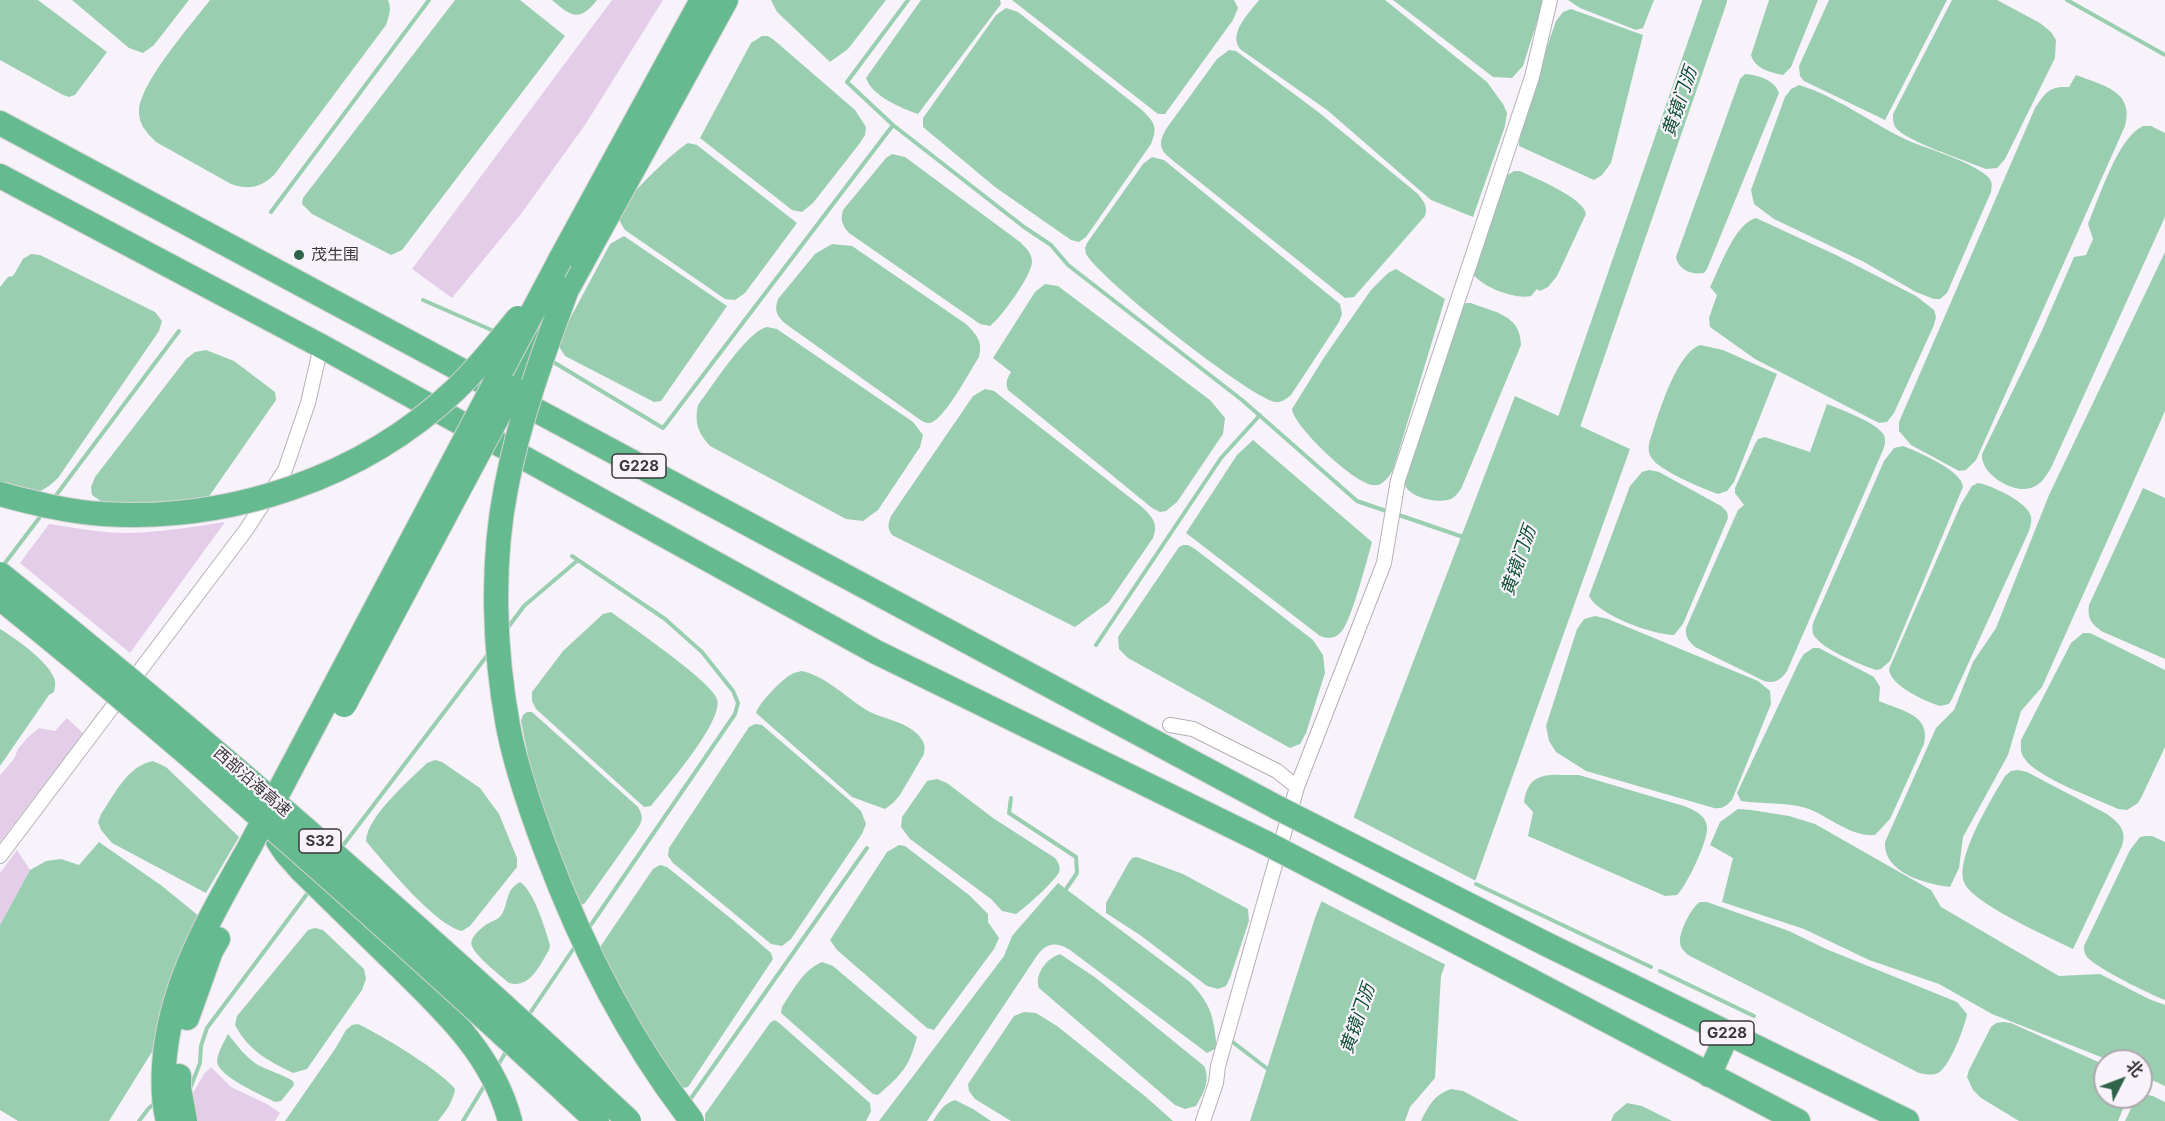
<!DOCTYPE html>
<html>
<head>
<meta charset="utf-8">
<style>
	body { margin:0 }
	#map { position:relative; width:2165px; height:1121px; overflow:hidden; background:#f8f3fa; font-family:Inter,"Noto Sans SC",sans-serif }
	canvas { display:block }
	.north { position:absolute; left:2093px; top:1049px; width:60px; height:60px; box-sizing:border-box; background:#f8f3fa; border:2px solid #aca8ad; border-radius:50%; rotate:48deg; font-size:16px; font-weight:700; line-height:24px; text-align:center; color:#3a383a }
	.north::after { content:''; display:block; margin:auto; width:21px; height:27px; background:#2f644a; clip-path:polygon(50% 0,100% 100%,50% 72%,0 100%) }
</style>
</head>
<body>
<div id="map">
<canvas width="2165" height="1121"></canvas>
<div class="north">北</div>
</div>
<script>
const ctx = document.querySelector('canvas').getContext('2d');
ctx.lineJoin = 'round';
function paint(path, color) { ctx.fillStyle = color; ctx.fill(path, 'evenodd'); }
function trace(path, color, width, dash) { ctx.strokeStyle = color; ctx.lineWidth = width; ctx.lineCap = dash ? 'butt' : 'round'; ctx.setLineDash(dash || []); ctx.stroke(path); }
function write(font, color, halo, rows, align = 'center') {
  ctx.font = font + ' Inter,"Noto Sans SC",sans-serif'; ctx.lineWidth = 4.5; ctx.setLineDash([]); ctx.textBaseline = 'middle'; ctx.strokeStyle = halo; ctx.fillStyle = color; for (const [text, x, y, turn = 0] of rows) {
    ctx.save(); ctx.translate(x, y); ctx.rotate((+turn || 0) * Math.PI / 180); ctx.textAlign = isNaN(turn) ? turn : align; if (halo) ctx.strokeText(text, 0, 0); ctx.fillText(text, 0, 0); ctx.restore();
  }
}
paint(new Path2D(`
	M 612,0 L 663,0 L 585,125 L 521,214 L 452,298 L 412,269 Z
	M 225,522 L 130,653 L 20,563 L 49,524 C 75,528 102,533 128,533 C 161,532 193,527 225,522 Z
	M 67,718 L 83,733 L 0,842 L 0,775 L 14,759 L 18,749 L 27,738 L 39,728 L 55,731 Z
	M 17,850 L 30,870 L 0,925 L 0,873 Z
	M 211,1067 L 231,1087 L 267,1104 L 280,1113 L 275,1121 L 196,1121 L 191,1096 L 204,1074 Z`), '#e3cde9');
paint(new Path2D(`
	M 0,0 L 38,0 L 107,52 L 75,95 L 69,97 L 63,95 L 0,60 Z
	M 72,0 L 189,0 L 154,45 L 143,53 L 129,48 Z
	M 210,0 L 388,0 C 392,9 389,16 386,25 L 274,175 C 260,188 249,190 231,184 L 156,142 C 147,133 138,124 139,110 C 142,80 191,25 210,0 Z
	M 455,0 L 520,0 L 565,36 L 402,250 L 391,255 L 312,214 L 302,204 L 303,198 Z
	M 552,0 L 597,0 C 579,23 571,16 552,0 Z
	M 771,0 L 886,0 L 848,49 L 830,62 L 777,12 Z
	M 921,0 L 1000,0 L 1001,4 L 918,114 C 901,108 872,96 866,78 Z
	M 1012,0 L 1234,0 L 1238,8 L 1233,20 L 1165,114 L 1158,114 Z
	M 1259,0 L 1385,0 L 1487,82 L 1503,104 L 1507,113 L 1505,126 L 1473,217 L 1431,200 L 1327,110 L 1240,49 C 1228,33 1249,13 1259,0 Z
	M 1393,0 L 1544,0 L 1523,66 L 1512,78 L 1493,77 Z
	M 1568,0 L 1654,0 L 1643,28 L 1636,30 L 1580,8 Z
	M 1769,0 L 1818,0 L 1791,67 L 1783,75 C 1771,73 1754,68 1751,55 Z
	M 1829,0 L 1947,0 L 1885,120 L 1804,81 L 1800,76 L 1799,66 Z
	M 1952,0 L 1997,0 L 2040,23 L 2051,32 L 2056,40 L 2055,58 L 2005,159 L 1997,168 L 1986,169 C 1969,162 1904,140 1896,128 C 1893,124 1893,119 1893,114 Z
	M 1006,8 L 1018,12 L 1142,110 C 1155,123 1158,127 1151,144 L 1086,237 L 1079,242 L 1071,240 L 995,187 L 923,127 L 923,118 L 996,15 Z
	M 1571,9 L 1643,35 L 1611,163 L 1602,175 L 1594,180 L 1519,146 L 1520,125 L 1556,21 L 1563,12 Z
	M 762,36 L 768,36 L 774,40 L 855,110 L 866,127 L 865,135 L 860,143 L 813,203 L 802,212 L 792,210 L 700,138 L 751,43 Z
	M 1229,50 L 1236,51 L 1317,111 L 1418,194 C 1424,202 1428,206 1425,216 L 1354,297 L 1345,298 L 1176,163 C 1162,152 1156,147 1166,129 L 1217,59 Z
	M 1745,74 C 1758,75 1775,80 1779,93 L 1707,269 L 1704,273 C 1692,275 1678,270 1676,257 L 1740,79 Z
	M 2076,75 C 2102,85 2135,91 2125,126 L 1976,460 L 1966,470 L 1959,471 L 1911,445 L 1899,431 L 1899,422 L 2035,108 C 2046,92 2049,86 2069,87 Z
	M 1799,85 C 1838,97 1871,123 1907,140 C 1930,150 1968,160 1987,176 C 1993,181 1992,185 1991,192 L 1947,293 L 1940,299 L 1934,299 L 1916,292 L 1864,262 L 1774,219 L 1754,204 L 1751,190 L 1785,97 L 1791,89 Z
	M 2143,126 L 2151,126 L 2165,133 L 2165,217 L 2051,468 C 2046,476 2041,485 2031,488 C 2013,494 1980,474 1982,454 L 2040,335 L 2074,257 L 2086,255 L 2093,239 L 2088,224 C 2099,198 2118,137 2143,126 Z
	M 688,143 L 697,145 L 797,223 L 745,293 L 735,300 L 725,299 L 625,230 C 622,225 618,220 619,213 C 623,200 675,150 688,143 Z
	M 892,154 L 905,157 L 1020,242 C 1026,248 1032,253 1032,262 C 1032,275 1001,318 990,326 L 980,324 L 849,233 C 842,225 840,220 843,210 L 886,158 Z
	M 1152,157 L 1164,160 L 1340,304 L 1342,314 L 1339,322 L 1291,395 C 1286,399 1281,403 1275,402 C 1246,395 1100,279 1086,254 L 1085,248 L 1087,243 L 1143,164 Z
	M 1514,171 L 1520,171 C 1535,178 1584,198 1586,214 L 1557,276 L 1548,287 L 1540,291 L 1537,289 L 1531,296 C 1516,300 1482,287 1473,274 L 1506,176 Z
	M 1756,218 L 1836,255 L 1916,296 L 1934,310 L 1936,317 L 1934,325 L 1894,413 L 1887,422 L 1879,423 L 1755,359 L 1710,327 L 1709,318 L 1717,295 L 1710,287 C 1720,268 1734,224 1756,218 Z
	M 624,236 L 727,306 L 661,401 L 654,402 L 565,356 L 558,345 L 559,339 L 610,244 Z
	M 832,244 L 852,246 L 966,324 C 977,335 983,342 979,357 C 971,369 942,425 928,423 C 925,423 922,421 919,419 L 790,327 C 779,319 773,313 778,299 L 815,254 Z
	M 2165,252 L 2165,411 L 2042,687 L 2021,711 L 2008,755 L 1963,837 L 1959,868 L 1950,887 C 1926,884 1883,873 1885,842 L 1936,728 L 1954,710 L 1973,662 L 1996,628 L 2049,495 Z
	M 31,254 L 40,255 L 155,312 L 162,321 L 159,331 L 58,478 C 35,500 29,493 0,489 L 0,287 L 8,277 L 13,276 L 23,259 Z
	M 1396,269 L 1445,299 L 1393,470 C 1388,478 1382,487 1372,485 C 1353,482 1294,427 1292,409 L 1325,356 L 1371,290 L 1388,273 Z
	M 1045,284 L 1058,286 L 1210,400 L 1225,418 L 1223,434 L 1177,502 L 1166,511 L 1160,512 L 1152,508 L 1008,390 C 1005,382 1007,379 1011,372 L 993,358 L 1035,292 Z
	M 1466,303 L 1471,303 C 1494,312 1521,315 1521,345 L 1461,489 C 1458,493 1455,497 1451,499 C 1439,504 1408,498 1404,483 L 1460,308 Z
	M 767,327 L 777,329 L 913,422 L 923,435 L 920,447 L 878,510 L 863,521 L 846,519 L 710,446 C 698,433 694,423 698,405 C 712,387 747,331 767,327 Z
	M 1700,345 L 1723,350 L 1777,374 L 1734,482 L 1727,491 L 1718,494 C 1703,489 1664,472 1654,461 C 1649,456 1648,450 1649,444 C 1657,419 1675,354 1700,345 Z
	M 206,350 L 234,361 L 275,392 L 276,400 L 203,505 L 115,511 L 92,495 L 91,487 L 95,477 L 186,359 L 195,352 Z
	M 985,389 L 994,391 L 1142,507 C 1152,517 1159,523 1153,538 L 1109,602 L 1075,627 L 892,535 C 887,528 888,524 891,516 L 973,396 Z
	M 1515,396 L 1630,449 L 1441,976 L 1435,1078 L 1410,1107 L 1405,1121 L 1250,1121 L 1315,918 Z
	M 1827,404 C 1842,410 1876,422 1884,435 C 1886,440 1885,445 1883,450 L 1787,671 C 1781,680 1775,684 1764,681 L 1695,647 C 1689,641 1685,638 1686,628 L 1738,510 L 1744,505 L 1735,493 L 1735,488 L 1755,444 L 1758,439 L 1765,437 L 1810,452 Z
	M 1253,440 L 1372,542 C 1367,560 1351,622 1341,632 C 1335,639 1328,639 1320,636 L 1186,533 L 1237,455 Z
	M 1903,446 C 1918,452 1962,470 1963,487 L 1890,661 L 1881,669 L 1876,670 C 1859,664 1826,651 1815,637 C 1812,633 1812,629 1813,623 L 1884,461 L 1894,448 Z
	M 1649,470 L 1659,472 L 1721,506 L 1727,512 L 1728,518 L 1683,624 L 1674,635 C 1653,635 1598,615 1589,596 L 1630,486 L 1642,472 Z
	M 1978,483 C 1991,485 2022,500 2029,512 C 2033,518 2031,524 2029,531 L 1952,699 L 1949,704 L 1940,706 C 1925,701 1890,686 1889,669 L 1961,504 L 1972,486 Z
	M 2143,488 L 2165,498 L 2165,659 L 2101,631 C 2091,623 2087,618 2089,605 Z
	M 1183,545 L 1188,545 L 1195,549 L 1313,640 L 1323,655 L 1325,673 L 1306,733 L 1300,744 L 1290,748 L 1128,658 L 1119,649 L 1118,637 L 1179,547 Z
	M 611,612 C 630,626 711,681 717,699 C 724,721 666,787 651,806 L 644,807 L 536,709 L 532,701 L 532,692 L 563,651 L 603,614 Z
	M 1595,616 L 1608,619 L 1758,681 L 1770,691 L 1771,704 L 1732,800 C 1726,806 1723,809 1714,808 L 1586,771 L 1556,752 L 1549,741 L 1546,726 L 1577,629 L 1584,619 Z
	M 0,629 C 15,638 48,661 54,678 C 56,683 55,688 54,692 L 49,695 L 0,766 Z
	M 2083,633 L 2090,633 L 2165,670 L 2165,747 L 2142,796 L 2138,803 L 2127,810 L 2118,809 C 2095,798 2037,778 2024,758 C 2020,752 2021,747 2021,740 L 2071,643 Z
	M 1813,648 L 1819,648 L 1874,677 L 1880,687 L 1879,701 C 1901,711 1931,714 1924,744 L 1890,819 L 1875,835 C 1850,837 1829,816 1806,808 C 1785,802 1762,804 1741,801 L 1737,793 L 1800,660 L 1804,654 Z
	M 802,671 C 828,677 847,699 870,712 C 887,720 908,722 920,737 C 925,743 925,747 924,754 L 900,795 L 893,803 L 885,809 L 852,797 L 756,713 C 758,704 783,678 792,674 C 795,672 799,672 802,671 Z
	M 527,712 L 532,712 L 638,807 C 643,816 643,819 638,828 L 585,903 L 582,905 L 579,902 L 547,820 L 531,771 L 521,721 L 523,715 Z
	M 755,724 L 762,725 L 848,799 L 861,811 L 866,824 L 862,834 L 791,939 L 782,946 L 771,944 L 673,863 L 668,856 L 669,848 L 749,727 Z
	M 435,760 L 442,762 L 480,788 L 499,814 L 517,858 L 517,867 L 470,926 L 462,931 C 435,925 385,864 366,841 C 367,816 410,780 427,763 Z
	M 153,761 L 166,767 L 239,837 L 206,893 L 112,843 L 101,830 L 98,822 L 101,814 C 115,794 127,766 153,761 Z
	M 2018,770 L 2027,772 L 2107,814 C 2119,823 2127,830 2122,846 L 2073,949 C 2051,938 1971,903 1964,882 C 1955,858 1992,798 2005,776 L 2011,771 Z
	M 1579,775 L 1684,806 C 1694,810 1706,815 1707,827 C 1709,839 1686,887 1677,895 L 1665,896 L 1528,836 L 1533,812 L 1524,802 C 1529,768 1553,776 1579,775 Z
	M 937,779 L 947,783 L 993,818 L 1055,858 C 1058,862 1061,867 1059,872 C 1055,881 1025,908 1016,914 L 1002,911 L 991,899 L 910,839 L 901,827 L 902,817 L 927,781 Z
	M 1738,809 L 1751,810 L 1789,816 L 1815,824 L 1931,890 L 1941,907 L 2059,976 L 2100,974 L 2149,999 L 2165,1005 L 2165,1086 L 2141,1075 L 2141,1061 L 2111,1061 L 1992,1014 L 1939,984 L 1869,960 L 1804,929 L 1722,902 L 1733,858 L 1710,845 L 1720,822 Z
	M 2146,836 L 2152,836 L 2165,842 L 2165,1000 C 2149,994 2101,970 2089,959 C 2085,955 2084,952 2084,946 L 2130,850 L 2140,837 Z
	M 99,842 L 162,886 L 205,921 L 196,981 L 109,1121 L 18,1121 L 0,1110 L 0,925 L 30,870 L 46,861 L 61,859 L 79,865 Z
	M 899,845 L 905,846 L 969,895 L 988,914 L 988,922 L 999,938 L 994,949 L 934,1030 L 927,1028 L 837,950 L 830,940 L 887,852 Z
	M 1137,857 L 1183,874 L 1248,909 L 1249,921 L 1230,978 L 1226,986 L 1218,989 L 1207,986 L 1140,935 L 1106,913 L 1106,903 L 1129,862 L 1132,858 Z
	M 660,865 L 667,867 L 734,921 L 771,953 L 773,959 L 688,1087 L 681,1088 C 651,1043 622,997 600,947 L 653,869 Z
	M 520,882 C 534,891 545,928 550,945 L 549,950 C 540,965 530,989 509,983 C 500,975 476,957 472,946 C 469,939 478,931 483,927 C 489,921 498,921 502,914 C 509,902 505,890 520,882 Z
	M 1058,883 L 1190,982 C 1212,1006 1213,1015 1217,1048 L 1207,1053 L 1070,950 C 1055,941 1046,943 1036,957 L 927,1121 L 879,1121 L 1004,956 L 1012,936 Z
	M 1700,902 L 1707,902 L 1789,931 L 1826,949 L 1957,1002 L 1967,1014 C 1965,1027 1949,1068 1938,1073 C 1932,1076 1925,1074 1919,1073 L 1688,955 C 1684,951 1680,948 1680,942 C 1679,932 1692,906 1700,902 Z
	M 315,928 L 323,930 L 364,969 L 366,979 L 362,990 L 307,1069 L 293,1073 C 267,1060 249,1051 235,1025 L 237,1016 L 308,930 Z
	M 1060,954 L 1096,978 L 1204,1066 C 1211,1080 1203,1094 1196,1106 L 1185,1109 L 1175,1105 L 1039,988 C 1034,974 1047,958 1060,954 Z
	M 822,962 L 833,966 L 917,1037 C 909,1068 901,1075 878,1095 L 873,1094 L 781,1013 L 782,1007 C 793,990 803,970 822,962 Z
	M 1024,1012 L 1036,1013 L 1057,1026 L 1146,1097 L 1173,1121 L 1011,1121 L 975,1099 L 969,1091 L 968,1084 L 1014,1016 Z
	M 774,1020 L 778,1022 L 870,1103 L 871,1111 L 866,1121 L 705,1121 L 705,1114 L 770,1023 Z
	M 2003,1022 L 2011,1023 L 2105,1065 L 2105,1097 L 2128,1097 L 2118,1121 L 2019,1121 L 1981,1098 L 1973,1090 L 1967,1077 L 1969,1070 L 1991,1027 L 1996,1023 Z
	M 358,1024 C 378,1033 443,1072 455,1089 C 453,1102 446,1111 438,1121 L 285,1121 L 335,1049 L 346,1030 L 352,1025 Z
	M 228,1034 C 237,1045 245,1057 258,1065 C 269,1071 282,1074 293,1081 L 294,1085 L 281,1101 L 275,1102 C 262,1095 217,1076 217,1061 C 218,1051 224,1042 228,1034 Z
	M 1451,1089 L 1463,1091 L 1519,1121 L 1421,1121 C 1428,1106 1435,1094 1451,1089 Z
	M 2143,1094 L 2153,1096 L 2165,1102 L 2165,1121 L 2125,1121 L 2134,1102 Z
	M 955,1100 L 973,1109 L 991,1121 L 933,1121 C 939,1112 944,1103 955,1100 Z
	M 1627,1103 L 1642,1106 L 1672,1121 L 1611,1121 L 1614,1114 Z`), '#9aceb1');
paint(new Path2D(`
	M 1351,816 L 1478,882 L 1448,966 L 1319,900 Z`), '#f8f3fa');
trace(new Path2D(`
	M 908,0 L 847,82 L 893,125 L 1024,227 L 1051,245 L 1068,265 L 1242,400 L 1357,501 L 1389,512
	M 2067,0 L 2165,55
	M 271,212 L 429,0
	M 423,300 L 496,332
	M 550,360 L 663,428 L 893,125
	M 54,498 L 179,331
	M 1396,514 L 1466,538
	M 572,556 L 665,619 L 702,652 L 733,691 L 738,703 L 735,714 L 588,929
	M 2,567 L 43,513
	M 506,630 L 524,606 L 578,560
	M 1096,645 L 1221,458 L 1260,415
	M 1011,798 L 1009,813 L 1076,857 L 1077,873 L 1064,892
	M 341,848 L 489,653
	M 1476,884 L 1651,967
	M 1660,971 L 1754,1016
	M 528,1016 L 576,945
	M 1230,1040 L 1269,1070
	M 497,1067 L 507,1050
	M 189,1088 L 191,1086 L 200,1063 L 201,1046 L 207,1028 L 310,890
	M 689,1101 L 867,848
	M 139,1121 L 149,1108 L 155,1103
	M 463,1121 L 486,1083`), '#9aceb1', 4);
trace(new Path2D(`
	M 1559,451 L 1715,0`), '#9aceb1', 24);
const street = new Path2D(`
	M 1170,725 L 1193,729 L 1277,771 L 1297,787 L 1384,563 L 1398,480 L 1532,77 L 1550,0
	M 0,856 L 246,530 L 285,470 L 308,403 L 321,346
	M 1203,1121 L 1216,1083 L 1218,1066 L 1297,787`);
const highway = new Path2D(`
	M 0,123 L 1278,808
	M 0,176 L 321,346 L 876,652 L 1264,842
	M 560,260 L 702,0
	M 513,388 L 726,0
	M 278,841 L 286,853 L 302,871 C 334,902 365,933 397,964 C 444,1010 493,1055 510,1121
	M 1546,944 L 1907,1121
	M 1530,980 L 1798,1121
	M 187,1018 L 211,951 L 218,939
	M 1709,1075 L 1728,1033
	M 179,1076 L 179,1088 L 185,1121
	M 168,1121 C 163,1103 163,1084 164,1066 C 169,984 211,916 250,846`);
trace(street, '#b5b0b6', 16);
trace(highway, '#d4d3d4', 26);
trace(street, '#fff', 14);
trace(highway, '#66ba8f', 24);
const highwayBridge = new Path2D(`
	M 567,289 C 543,354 519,420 506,488 C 491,564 494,650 508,726 C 516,768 530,808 545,848 C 581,945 628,1039 692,1121
	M 0,494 C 34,503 68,512 103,514 C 230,522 362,478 455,390 C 478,368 498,343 518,318
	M 0,574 C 217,747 426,932 629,1121
	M 0,598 C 206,764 403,942 597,1121
	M 344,705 L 513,388
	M 1278,808 L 1546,944
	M 1264,842 L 1530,980
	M 250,846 L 560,260`);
trace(highwayBridge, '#d4d3d4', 26, []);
trace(highwayBridge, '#66ba8f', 24);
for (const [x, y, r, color] of [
	[299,255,6,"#2f644a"]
]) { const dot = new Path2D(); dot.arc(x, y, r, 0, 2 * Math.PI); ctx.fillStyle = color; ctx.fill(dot); trace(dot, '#f8f3fa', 2); }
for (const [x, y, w] of [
	[639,466,54],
	[320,841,42],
	[1727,1033,54]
]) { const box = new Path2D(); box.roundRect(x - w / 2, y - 12, w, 24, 4.5); ctx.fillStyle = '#f8f3fa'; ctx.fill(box); trace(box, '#3a383a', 1.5); }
write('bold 15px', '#3a383a', null, [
	["G228",639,466],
	["S32",320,841],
	["G228",1727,1033]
]);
write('16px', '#3a383a', '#f8f3fa', [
	["茂生围",311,255]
], 'left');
write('16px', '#3a383a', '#f8f3fa', [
	["西部沿海高速",252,782,41]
]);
write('italic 18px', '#0c4d32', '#f8f3fa', [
	["黄镜门沥",1680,102,-71],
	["黄镜门沥",1519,561,-71],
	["黄镜门沥",1358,1019,-71]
]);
</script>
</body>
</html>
